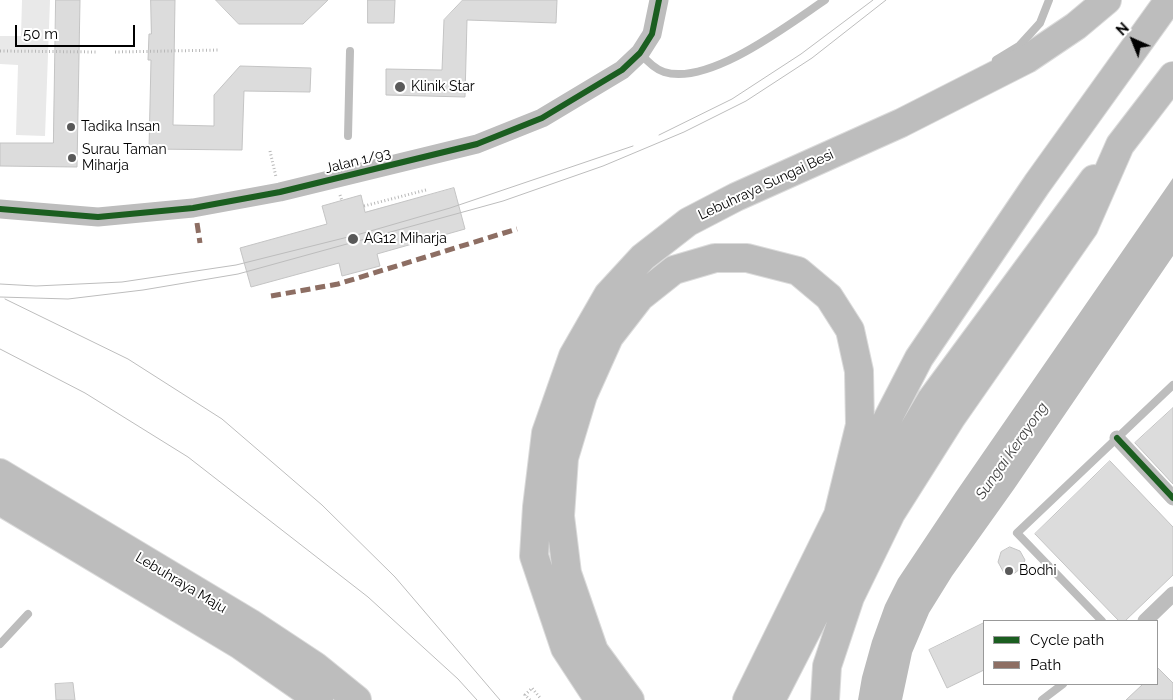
<!DOCTYPE html>
<html>
<head>
<meta charset="utf-8">
<style>
	body { margin:0 }
	#map { position:relative; width:1173px; height:700px; overflow:hidden; background:#fff; font-family:Raleway,sans-serif }
	canvas { display:block }
	.legend { position:absolute; left:983px; top:620px; width:175px; height:65px; box-sizing:border-box; background:#fff; border:1px solid #999; margin:0; padding:6px 9px; list-style:none; font-size:15px; color:#000 }
	.legend li { display:flex; align-items:center; gap:10px; height:25px }
	.legend b { width:25px; border:1px solid #999 }
	.north { position:absolute; left:1108px; top:15px; width:50px; height:50px; -webkit-text-stroke:4px #fff; paint-order:stroke; rotate:316deg; font-size:14px; font-weight:700; line-height:20px; text-align:center; color:#000 }
	.north::after { content:''; display:block; margin:auto; width:18px; height:22px; background:#000; clip-path:polygon(50% 0,100% 100%,50% 72%,0 100%) }
	.scale { position:absolute; left:15px; top:25px; width:120px; height:22px; box-sizing:border-box; border:2px solid #000; border-top:0; padding-left:6px; font-size:15px; line-height:18px; white-space:nowrap; color:#000; -webkit-text-stroke:4px #fff; paint-order:stroke }
</style>
</head>
<body>
<div id="map">
<canvas width="1173" height="700"></canvas>
<ul class="legend">
<li><b style="height:6px;background:#1b5e20"></b>Cycle path</li>
<li><b style="height:6px;background:#8d6e63"></b>Path</li>
</ul>
<div class="north">N</div>
<div class="scale">50 m</div>
</div>
<script>
const ctx = document.querySelector('canvas').getContext('2d');
ctx.lineJoin = 'round';
function paint(path, color) { ctx.fillStyle = color; ctx.fill(path, 'evenodd'); }
function trace(path, color, width, dash) { ctx.strokeStyle = color; ctx.lineWidth = width; ctx.lineCap = dash ? 'butt' : 'round'; ctx.setLineDash(dash || []); ctx.stroke(path); }
function write(font, color, halo, rows, align = 'center') {
  ctx.font = font + ' Raleway,sans-serif'; ctx.lineWidth = 4; ctx.setLineDash([]); ctx.textBaseline = 'middle'; ctx.strokeStyle = halo; ctx.fillStyle = color; for (const [text, x, y, turn = 0] of rows) {
    ctx.save(); ctx.translate(x, y); ctx.rotate((+turn || 0) * Math.PI / 180); ctx.textAlign = isNaN(turn) ? turn : align; if (halo) ctx.strokeText(text, 0, 0); ctx.fillText(text, 0, 0); ctx.restore();
  }
}
paint(new Path2D(`
	M 22,0 L 50,0 L 45,136 L 16,135 L 18,65 L 0,64 L 0,36 L 21,36 Z`), '#e9e9e9');
paint(new Path2D(`
	M 1173,178 L 1173,256 L 1014,489 L 952,576 L 929,613 L 912,653 L 902,700 L 858,700 L 862,677 L 872,641 L 885,605 L 898,579 L 956,492 Z`), '#bbb');
const building = new Path2D(`
	M 56,0 L 80,0 L 77,167 L 0,166 L 0,143 L 53,143 Z
	M 151,0 L 175,0 L 173,125 L 214,126 L 214,95 L 240,66 L 311,68 L 310,92 L 244,91 L 242,150 L 149,149 L 151,60 L 148,60 L 149,34 L 151,34 Z
	M 216,0 L 328,0 L 303,24 L 239,24 Z
	M 368,0 L 395,0 L 394,23 L 368,23 Z
	M 463,0 L 557,0 L 556,23 L 467,20 L 465,97 L 386,95 L 386,69 L 442,70 L 444,20 Z
	M 454,188 L 465,229 L 377,254 L 380,266 L 342,276 L 339,263 L 251,287 L 240,248 L 327,224 L 322,206 L 361,195 L 365,212 Z
	M 1173,408 L 1173,484 L 1135,443 Z
	M 1110,461 L 1173,527 L 1173,575 L 1125,621 L 1119,621 L 1035,534 Z
	M 1010,547 L 1020,551 L 1025,560 L 1022,567 L 1015,573 L 1004,573 L 998,562 L 1001,552 Z
	M 984,623 L 984,670 L 947,688 L 929,650 Z
	M 1157,667 L 1173,683 L 1173,700 L 1126,700 L 1143,684 L 1157,684 Z
	M 73,683 L 75,700 L 56,700 L 55,684 Z`);
paint(building, '#dcdcdc');
trace(building, '#c4c4c4', 1);
const motorway = new Path2D(`
	M 0,473 L 250,623 L 315,666 L 357,700
	M 0,501 L 240,645 L 319,700
	M 599,700 L 565,648 L 534,556 L 537,507 L 546,433 L 573,356 L 608,295 L 643,257 L 688,222 L 736,197 L 901,123 L 1027,59 L 1076,26 L 1107,0
	M 630,700 L 594,651 L 567,573 L 560,516 L 564,458 L 583,395 L 609,337 L 640,297 L 674,270 L 715,258 L 747,258 L 798,271 L 829,297 L 850,330 L 859,371 L 860,425 L 838,515
	M 747,700 L 838,515 L 919,358 L 1037,184 L 1169,0
	M 771,700 L 885,478 L 931,400 L 1094,179
	M 825,700 L 827,666 L 850,597 L 891,513 L 951,418 L 1084,227 L 1120,145 L 1173,76`);
trace(motorway, '#dbdbdb', 30);
trace(new Path2D(`
	M 0,51 L 98,52
	M 115,52 L 220,50
	M 270,151 L 276,177
	M 340,195 L 342,201
	M 364,206 L 426,190
	M 530,700 L 525,695 L 532,688 L 541,699`), '#b8b8b8', 3, [1, 2.5]);
trace(new Path2D(`
	M 640,53 C 646,60 654,69 664,72 C 709,86 788,25 825,0
	M 996,60 L 1019,46 L 1040,23 L 1049,0
	M 348,136 L 350,51
	M 1102,621 L 1017,533 L 1173,385
	M 0,644 L 28,614
	M 1042,700 L 1063,684`), '#bdbdbd', 8);
trace(new Path2D(`
	M 1117,438 L 1173,498
	M 1145,621 L 1173,594`), '#bdbdbd', 15);
trace(new Path2D(`
	M 0,209 L 98,217 L 193,208 L 280,192 L 477,144 L 542,118 L 622,70 L 640,53 L 652,34 L 659,0`), '#bdbdbd', 19);
trace(motorway, '#bdbdbd', 28);
trace(new Path2D(`
	M 659,135 L 732,99 L 801,54 L 873,0
	M 0,284 L 36,286 L 122,282 L 236,265 L 360,234 L 450,208 L 633,146
	M 0,297 L 68,299 L 143,290 L 238,274 L 503,201 L 603,166 L 684,132 L 746,101 L 812,58 L 886,0
	M 5,299 L 128,359 L 222,419 L 322,505 L 395,577 L 500,700
	M 0,349 L 85,393 L 188,457 L 368,597 L 458,679 L 477,700`), '#bdbdbd', 1);
trace(new Path2D(`
	M 197,223 L 200,243
	M 271,296 L 338,284 L 517,229`), '#8d6e63', 5, [10, 5]);
trace(new Path2D(`
	M 0,209 L 98,217 L 193,208 L 280,192 L 477,144 L 542,118 L 622,70 L 640,53 L 652,34 L 659,0
	M 1117,438 L 1173,498`), '#1b5e20', 6);
for (const [x, y, r, color] of [
	[400,87,6,"#595959"],
	[71,127,5,"#595959"],
	[72,158,5,"#595959"],
	[353,239,6,"#595959"],
	[1009,571,5,"#595959"]
]) { const dot = new Path2D(); dot.arc(x, y, r, 0, 2 * Math.PI); ctx.fillStyle = color; ctx.fill(dot); trace(dot, '#fff', 2); }
write('14px', '#000', '#fff', [
	["Klinik Star",411,87],
	["Tadika Insan",81,127],
	["Surau Taman",82,150],
	["Miharja",82,166],
	["AG12 Miharja",364,239],
	["Bodhi",1019,571]
], 'left');
write('14px', '#000', '#fff', [
	["Jalan 1/93",358,161,-14],
	["Lebuhraya Sungai Besi",766,185,-25],
	["Lebuhraya Maju",181,583,31]
]);
write('italic 15px', '#3f3f3f', '#fff', [
	["Sungai Kerayong",1012,451,-55]
]);
</script>
</body>
</html>
